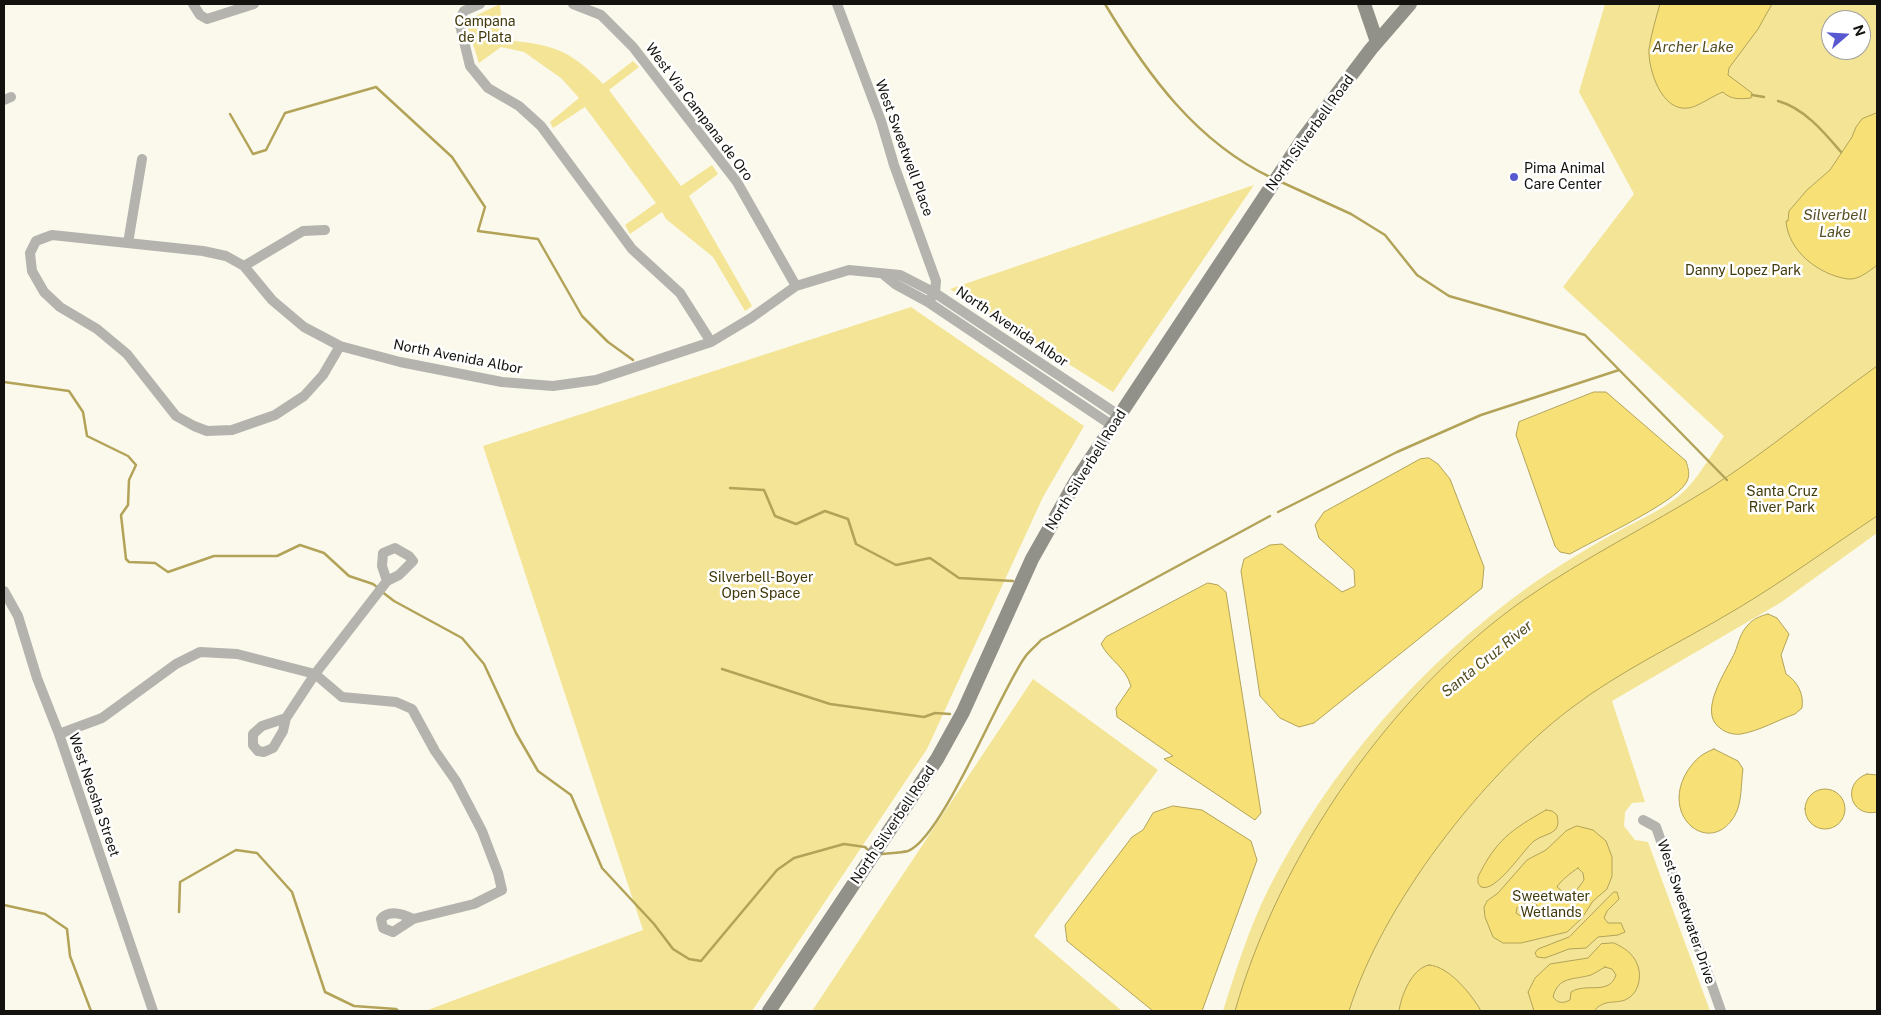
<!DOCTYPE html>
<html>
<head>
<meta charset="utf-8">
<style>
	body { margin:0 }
	#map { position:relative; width:1881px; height:1015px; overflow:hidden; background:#fbf9ec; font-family:"Public Sans",sans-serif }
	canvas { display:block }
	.frame { position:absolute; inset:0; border:5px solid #13120e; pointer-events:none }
	.north { position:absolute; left:1821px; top:10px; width:50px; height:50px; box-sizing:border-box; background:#fff; border:1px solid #a1a09f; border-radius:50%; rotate:71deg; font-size:14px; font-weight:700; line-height:20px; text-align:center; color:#13120e }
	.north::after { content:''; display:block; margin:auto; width:18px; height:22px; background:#5859d0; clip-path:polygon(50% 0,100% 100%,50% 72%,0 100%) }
</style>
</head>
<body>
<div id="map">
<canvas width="1881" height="1015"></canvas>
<div class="frame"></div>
<div class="north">N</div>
</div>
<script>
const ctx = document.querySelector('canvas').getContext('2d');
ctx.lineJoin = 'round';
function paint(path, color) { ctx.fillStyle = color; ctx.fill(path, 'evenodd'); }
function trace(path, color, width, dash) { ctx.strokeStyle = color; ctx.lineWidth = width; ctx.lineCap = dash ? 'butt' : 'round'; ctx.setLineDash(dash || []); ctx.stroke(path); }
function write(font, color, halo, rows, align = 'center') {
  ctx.font = font + ' "Public Sans",sans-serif'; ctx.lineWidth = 5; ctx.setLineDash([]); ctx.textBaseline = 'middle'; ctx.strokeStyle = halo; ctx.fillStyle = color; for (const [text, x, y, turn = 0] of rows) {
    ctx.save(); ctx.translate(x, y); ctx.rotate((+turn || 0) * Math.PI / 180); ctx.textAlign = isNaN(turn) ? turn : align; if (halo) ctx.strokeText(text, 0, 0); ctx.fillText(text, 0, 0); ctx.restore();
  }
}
paint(new Path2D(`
	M 500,4 L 503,40 C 550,44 569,48 603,84 L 633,61 L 639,67 L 609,90 L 681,186 L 712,165 L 718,174 L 689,196 L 752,306 L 745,311 L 713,257 L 666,219 L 662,212 L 630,234 L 625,225 L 656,203 L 585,107 L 553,128 L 550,122 L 579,98 L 561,78 L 524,52 L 501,47 L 479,63 L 467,25 L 471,18 Z
	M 1605,4 L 1877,4 L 1877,533 L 1780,603 L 1612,701 L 1645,802 L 1632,803 L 1625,812 L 1624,826 L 1635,840 L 1648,842 L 1710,1011 L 1223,1011 C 1236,970 1249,928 1268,890 C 1329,769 1421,664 1531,585 C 1557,567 1586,549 1615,533 C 1640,519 1671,507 1690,485 C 1703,470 1713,452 1724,436 L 1563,287 L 1634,194 L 1579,92 ZM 1831,20 L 1861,20 L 1861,50 L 1831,50 Z
	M 1254,185 L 1113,392 L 950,289 Z
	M 911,307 L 1084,426 L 1043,497 L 927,749 L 752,1011 L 425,1011 L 643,930 L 483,446 Z
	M 1033,679 L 1158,770 L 1034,936 L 1122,1011 L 812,1011 Z`), '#f4e496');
const water = new Path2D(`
	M 1660,4 L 1772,4 L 1758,29 L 1729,68 L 1728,75 L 1752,93 L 1751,98 C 1740,99 1731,100 1723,92 C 1714,95 1696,108 1688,108 C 1662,112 1648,70 1649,49 C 1651,35 1656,18 1660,4 Z
	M 1877,113 L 1877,263 L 1876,266 C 1868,272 1858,280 1848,279 C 1819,275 1788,251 1786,221 L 1788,221 L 1789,211 L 1807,190 L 1830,170 L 1852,137 L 1856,127 L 1862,119 Z
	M 1877,366 L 1877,516 C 1830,547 1784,581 1735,610 C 1680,643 1621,670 1570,709 C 1482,776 1382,905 1349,1011 L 1235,1011 C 1280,854 1391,693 1525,599 C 1584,558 1649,526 1710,488 C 1768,451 1821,406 1877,366 Z
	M 1594,392 L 1606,392 L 1686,461 C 1688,468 1691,475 1686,483 C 1673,504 1594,540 1570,554 L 1560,552 L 1555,546 L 1516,435 L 1519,422 Z
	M 1429,458 L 1438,464 L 1450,479 L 1484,567 L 1482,588 L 1314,723 L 1299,727 L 1280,718 L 1260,696 L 1241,571 L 1244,559 L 1270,545 L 1282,544 L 1342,592 L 1355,586 L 1354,570 L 1319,538 L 1315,525 L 1324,512 L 1420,459 Z
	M 1208,583 L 1218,585 L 1226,592 L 1261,813 L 1255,820 L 1164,759 L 1173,756 L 1117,717 L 1116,708 L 1131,686 C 1125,666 1110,661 1101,644 L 1106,637 Z
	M 1768,614 L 1777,618 L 1789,634 L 1781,655 L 1786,674 C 1798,682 1804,694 1802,708 L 1795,714 C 1778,720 1759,731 1741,734 C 1734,735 1726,733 1720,728 C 1697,712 1727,670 1735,652 C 1739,642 1740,633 1748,625 C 1753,619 1760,616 1768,614 Z
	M 1714,749 L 1738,761 L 1743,769 C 1741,783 1742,803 1735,815 C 1711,858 1658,817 1688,770 C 1696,759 1701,754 1714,749 Z
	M 1867,774 L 1877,775 L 1877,812 C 1850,818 1841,783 1867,774 Z
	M1805 809a20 20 0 1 1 40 0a20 20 0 1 1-40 0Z
	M 1173,806 L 1202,810 L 1251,841 L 1257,860 L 1202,1011 L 1153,1011 L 1067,941 L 1065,925 L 1132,837 L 1143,830 L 1153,813 Z
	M 1546,810 L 1552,811 L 1557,815 C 1558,820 1559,826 1555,830 C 1550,835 1540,836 1534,841 C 1523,850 1496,893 1481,887 L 1478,883 L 1478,877 C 1496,840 1511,830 1546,810 Z
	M 1577,826 L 1593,830 L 1606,841 L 1612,857 L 1612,876 L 1607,889 L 1593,901 L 1582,918 L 1567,932 L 1521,943 L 1503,943 L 1493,937 L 1485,917 L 1484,907 L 1487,901 L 1498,893 L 1527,860 L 1546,850 L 1566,831 ZM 1578,868 L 1583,873 L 1584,880 L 1576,891 L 1563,892 L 1557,887 C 1561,880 1571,873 1578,868 ZM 1528,902 L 1534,902 L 1538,907 L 1537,912 C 1531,917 1523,919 1516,913 L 1517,908 Z
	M 1614,892 L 1617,892 L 1619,899 L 1607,911 L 1604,918 L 1608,923 L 1621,923 L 1625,932 L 1618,935 L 1598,937 L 1586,948 L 1569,949 L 1545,958 L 1537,957 L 1535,953 L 1538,949 L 1569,937 Z
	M 1614,943 C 1627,949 1636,956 1639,970 C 1641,981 1637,995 1625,1000 C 1613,1004 1604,999 1594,1011 L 1534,1011 L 1528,992 L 1535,978 L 1550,964 L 1588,958 L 1601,944 ZM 1605,967 L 1612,969 L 1616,975 C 1609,996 1587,982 1571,992 L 1570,1000 C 1562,1004 1558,1003 1553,997 C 1558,976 1574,980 1591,975 C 1595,973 1600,970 1605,967 Z
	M 1429,965 C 1449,966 1472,995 1481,1011 L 1399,1011 C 1401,996 1412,968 1429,965 Z`);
paint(water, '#f7e177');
trace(water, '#b3a358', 1);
trace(new Path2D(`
	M 1105,4 C 1147,74 1196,142 1272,178
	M 1752,95 L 1764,97
	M 1778,101 C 1804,108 1824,132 1841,152
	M 230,114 L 253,154 L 266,150 L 285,113 L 376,87 L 452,157 L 485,207 L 478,231 L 538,239 L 582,316 L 608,342 L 633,360
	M 1279,181 L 1351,214 L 1385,235 L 1417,275 L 1449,296 L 1585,335 L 1727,480
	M 4,382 L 69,391 L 83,412 L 87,436 L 128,456 L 136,465 L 129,480 L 128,505 L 121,515 L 126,559 L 129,562 L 155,563 L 168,572 L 214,556 L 277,556 L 300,545 L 324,553 L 349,576 L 373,584 L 377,587
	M 730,488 L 764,490 L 775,516 L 796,524 L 825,511 L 848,519 L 856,544 L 896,565 L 930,558 L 959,578 L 1013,581
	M 1278,512 L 1397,452 L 1481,415 L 1619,370
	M 381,591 L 394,601 L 462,638 L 484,664 L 516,733 L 538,771 L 571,795 L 602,868 L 654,924 L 673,949 L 689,959 L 701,961 L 777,870 L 794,858 L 844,844 L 865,847 L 869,851
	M 722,669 L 830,704 L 924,717 L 935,713 L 950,714
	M 881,854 C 889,853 900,853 908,851 C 943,837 999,693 1025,657 C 1029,651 1036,646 1041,640 L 1270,516
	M 4,905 L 45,914 L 67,929 L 70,956 L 91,1011
	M 179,912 L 180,882 L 236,850 L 257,853 L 292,892 L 325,992 L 354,1006 L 396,1009 L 398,1011`), '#b3a358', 2.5);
trace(new Path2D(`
	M 193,4 L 200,15 L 207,19 L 254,4
	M 480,4 L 464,11 L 459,21 L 470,66 L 488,88 L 519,106 L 541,126 L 632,249 L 680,293 L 711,342
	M 573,4 L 601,15 L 633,47 L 737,182 L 796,286
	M 837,4 L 881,121 L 894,165 L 936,281 L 935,293 L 928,302
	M 4,100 L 11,97
	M 128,243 L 142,159
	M 244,266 L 303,231 L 325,230
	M 884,275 L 895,284 L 928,302 L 1113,426
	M 340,346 L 323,375 L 304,396 L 275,415 L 232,430 L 207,431 L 194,426 L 176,416 L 127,354 L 97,329 L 60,307 L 44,292 L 32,271 L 30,253 L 36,241 L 52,235 L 203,251 L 226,256 L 244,266 L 272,300 L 304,327 L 340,346 L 400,362 L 502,382 L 553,386 L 596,380 L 711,342 L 751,318 L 796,286 L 849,270 L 900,275 L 935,293 L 1120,416
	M 4,591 L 18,616 L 37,678 L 59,734 L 153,1011
	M 286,718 L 262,726 L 253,734 L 253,745 L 258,751 L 264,752 L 273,748 L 283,731 L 286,718 L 315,674 L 387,581 L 399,575 L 413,561 L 409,556 L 395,548 L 383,553 L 382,566 L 387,581
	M 59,734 L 102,718 L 176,664 L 200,652 L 237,654 L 315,674 L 342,697 L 396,702 L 412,709 L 435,751 L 456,781 L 482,831 L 498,873 L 502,890 L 474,904 L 413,919 L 393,932 L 383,928 L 381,919 C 389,909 403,914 413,919
	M 1643,820 L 1656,827 L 1721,1011`), '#b4b3ae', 10);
trace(new Path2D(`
	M 1364,4 L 1377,42
	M 769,1011 L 937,759 L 963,712 L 1032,559 L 1076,481 L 1302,140 L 1371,49 L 1410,4`), '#929189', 14);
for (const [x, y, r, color] of [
	[1514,177,5,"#5859d0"]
]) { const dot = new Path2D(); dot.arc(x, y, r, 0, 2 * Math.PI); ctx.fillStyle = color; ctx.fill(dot); trace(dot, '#fff', 2); }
write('14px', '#41390a', '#fff', [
	["Campana",485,22],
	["de Plata",485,38],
	["Danny Lopez Park",1743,271],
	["Santa Cruz",1782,492],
	["River Park",1782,508],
	["Silverbell-Boyer",761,578],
	["Open Space",761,594],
	["Sweetwater",1551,897],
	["Wetlands",1551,913]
]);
write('14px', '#13120e', '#fff', [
	["West Via Campana de Oro",699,112,53],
	["North Silverbell Road",1310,133,-54],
	["West Sweetwell Place",904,148,70],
	["North Avenida Albor",1012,327,34],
	["North Avenida Albor",458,357,11],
	["North Silverbell Road",1086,470,-58],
	["West Neosha Street",94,795,71],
	["North Silverbell Road",893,825,-56],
	["West Sweetwater Drive",1686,912,71]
]);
write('14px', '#13120e', '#fff', [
	["Pima Animal",1524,169],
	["Care Center",1524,185]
], 'left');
write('italic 15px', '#564e22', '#fff', [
	["Archer Lake",1693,47],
	["Silverbell",1835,215],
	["Lake",1835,232],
	["Santa Cruz River",1487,659,-39]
]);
</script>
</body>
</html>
